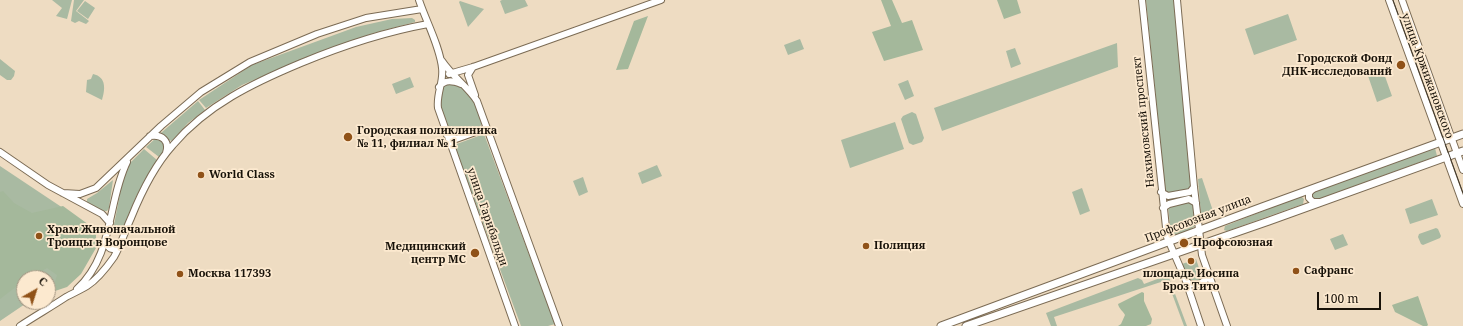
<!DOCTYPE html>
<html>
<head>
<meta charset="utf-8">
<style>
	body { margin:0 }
	#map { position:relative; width:1463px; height:326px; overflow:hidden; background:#eedcc2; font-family:"Noto Serif",serif }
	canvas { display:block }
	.north { position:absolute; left:16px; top:270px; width:40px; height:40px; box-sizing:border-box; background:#fce9cf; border:1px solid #a19380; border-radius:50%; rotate:39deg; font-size:11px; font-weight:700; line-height:16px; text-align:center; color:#181209 }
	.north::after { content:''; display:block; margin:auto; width:14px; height:18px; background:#905218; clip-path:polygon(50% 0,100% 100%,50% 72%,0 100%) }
	.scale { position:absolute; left:1317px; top:292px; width:64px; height:18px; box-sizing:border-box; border:2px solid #181209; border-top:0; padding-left:5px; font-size:12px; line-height:14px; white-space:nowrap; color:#181209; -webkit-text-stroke:3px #fce9cf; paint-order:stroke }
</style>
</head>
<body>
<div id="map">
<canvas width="1463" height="326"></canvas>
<div class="north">С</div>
<div class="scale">100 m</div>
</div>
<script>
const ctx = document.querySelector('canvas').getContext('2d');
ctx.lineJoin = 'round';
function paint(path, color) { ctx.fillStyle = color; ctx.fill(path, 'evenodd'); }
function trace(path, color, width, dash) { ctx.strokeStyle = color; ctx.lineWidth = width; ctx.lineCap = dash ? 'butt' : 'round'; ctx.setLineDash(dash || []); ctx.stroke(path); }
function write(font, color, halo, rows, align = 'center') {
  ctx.font = font + ' "Noto Serif",serif'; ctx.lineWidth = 3.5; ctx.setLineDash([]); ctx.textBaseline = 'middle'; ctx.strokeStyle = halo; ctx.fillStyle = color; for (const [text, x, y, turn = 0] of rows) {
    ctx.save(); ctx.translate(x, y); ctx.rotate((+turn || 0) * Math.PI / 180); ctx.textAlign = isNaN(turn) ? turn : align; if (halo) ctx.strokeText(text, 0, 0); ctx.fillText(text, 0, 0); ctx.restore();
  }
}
paint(new Path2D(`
	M 52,0 L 72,0 L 67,19 L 56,16 L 62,8 Z
	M 74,0 L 84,0 L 76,11 L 89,21 L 86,24 L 79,21 L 75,23 L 71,21 Z
	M 502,0 L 525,0 L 528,6 L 505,14 L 500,1 Z
	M 1146,0 L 1174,0 L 1191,188 L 1185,192 L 1169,194 L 1165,191 Z
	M 85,1 L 95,8 L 88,19 L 77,11 Z
	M 460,1 L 484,9 L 468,27 L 459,2 Z
	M 1288,14 L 1297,40 L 1254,55 L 1245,29 Z
	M 412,18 L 415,20 L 415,22 L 374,33 L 327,49 L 242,85 L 206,108 L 199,100 L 252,65 L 356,27 L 392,19 Z
	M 800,39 L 804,49 L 788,55 L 784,45 Z
	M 1117,43 L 1118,67 L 942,131 L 934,108 Z
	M 1015,48 L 1021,64 L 1011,68 L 1006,51 Z
	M 0,59 L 15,71 L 14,76 L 11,80 L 7,80 L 0,75 Z
	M 1382,68 L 1392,96 L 1377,102 L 1367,73 Z
	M 93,74 C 107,77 105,90 102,100 L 86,92 L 87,80 L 91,79 Z
	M 410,77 L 414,87 L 396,94 L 392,84 Z
	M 908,80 L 914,96 L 905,100 L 898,84 Z
	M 447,83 C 474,89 474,101 482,123 L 479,129 L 456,136 L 450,135 L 440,105 L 442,87 Z
	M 198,101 L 205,110 L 188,123 L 172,141 L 169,140 L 161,133 L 162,132 Z
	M 912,112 L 916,114 L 924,138 L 922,142 L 913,145 L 909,143 L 901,119 L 903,116 Z
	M 895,122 L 904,149 L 850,168 L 841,140 Z
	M 484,134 L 555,324 L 548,326 L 521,326 L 454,145 Z
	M 156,138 L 163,140 L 165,149 L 159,157 L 146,147 Z
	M 1435,148 L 1437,156 L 1316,200 L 1312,198 L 1312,193 L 1313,192 Z
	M 144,149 L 157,160 L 136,197 L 121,233 L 113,230 L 124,173 L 129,164 Z
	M 657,165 L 662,176 L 642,184 L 638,173 Z
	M 0,166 L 96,230 L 75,270 L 48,288 L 48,278 L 24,278 L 24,302 L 28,302 L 0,321 Z
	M 583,177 L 588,192 L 579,196 L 573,181 Z
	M 1202,178 L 1213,211 L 1201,215 L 1198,179 Z
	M 113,180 L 109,208 L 107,211 L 103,211 L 87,203 L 87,199 L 97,193 Z
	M 1082,188 L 1090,211 L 1080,215 L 1072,192 Z
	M 1301,196 L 1304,199 L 1303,204 L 1227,231 L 1224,230 L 1225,226 Z
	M 1432,199 L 1438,215 L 1410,224 L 1405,209 Z
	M 1188,201 L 1193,205 L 1196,225 C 1190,231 1179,236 1171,234 L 1168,206 Z
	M 1436,228 L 1438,229 L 1441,236 L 1440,238 L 1423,245 L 1421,244 L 1418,237 L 1419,234 Z
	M 1343,234 L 1348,245 L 1335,250 L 1330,239 Z
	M 1196,259 L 1202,277 C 1200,282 1194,283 1189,282 L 1182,264 Z
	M 1168,275 L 1187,326 L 1184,326 L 1167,280 L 1054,317 L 1057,326 L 1051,326 L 1046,313 L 1138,278 L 1142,280 L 1144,284 Z`), '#a9baa2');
paint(new Path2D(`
	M 881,0 L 892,0 L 902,23 L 912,20 L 923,50 L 884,61 L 872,32 L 891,26 Z
	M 997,0 L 1017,0 L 1021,13 L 1004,19 Z
	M 648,16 L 628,69 L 616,70 L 634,21 Z
	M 3,191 L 14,203 L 32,213 L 63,206 L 96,230 L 96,248 L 81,274 L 67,287 L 52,292 L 57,275 L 47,268 L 37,274 L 39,278 L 24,278 L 24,283 L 21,283 L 0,299 L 0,192 Z
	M 1142,292 L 1144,293 L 1144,301 L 1152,319 L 1151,324 L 1146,326 L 1118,326 L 1121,324 L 1125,315 C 1123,311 1119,309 1118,304 Z
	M 1418,296 L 1428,325 L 1427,326 L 1423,326 L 1395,312 L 1392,305 Z`), '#a4b89b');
const secondary = new Path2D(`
	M 419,0 C 426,21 440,47 442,68 C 444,82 436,94 438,108 L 515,326
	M 1142,0 L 1167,237 L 1186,281 L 1201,326
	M 1177,0 L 1194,187 L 1202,255 L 1227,326
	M 1389,0 L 1463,204
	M 1402,0 L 1463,170
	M 442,61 C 452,76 467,86 477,101 L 559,326
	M 473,67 L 468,75 L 475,95
	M 449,74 L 473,67 L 661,0
	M 439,87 C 445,79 453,81 461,84
	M 447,135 L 456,139 L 487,128
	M 150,136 C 162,134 170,141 166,153
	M 0,152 L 48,185 L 102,214 L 110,223
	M 1313,189 L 1309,193 L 1309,198 L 1313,202 L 1320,202
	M 1161,192 L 1168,196 L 1190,192 L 1194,187
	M 63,193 L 80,194 L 96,188 L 161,126 L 201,92 L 250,62 L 317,34 L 366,18 L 422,9
	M 1163,208 L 1169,204 L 1189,199 L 1196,203
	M 106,239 C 107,245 108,250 115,249 L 119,246
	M 1186,281 C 1193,288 1205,284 1208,275
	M 77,289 C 114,255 107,203 127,162
	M 20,326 C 35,316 51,307 66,297 C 73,293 81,290 87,286 C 98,279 107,267 114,257 C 121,245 125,231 131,218 C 141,193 154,166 173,145 C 207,105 253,83 301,63 C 342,46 384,32 428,24`);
const primary = new Path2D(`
	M 941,326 L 1262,207 L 1463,134
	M 966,326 L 1269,221 L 1463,151`);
trace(secondary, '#7b6b54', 8);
trace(primary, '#7b6b54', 9);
trace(secondary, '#fff', 6);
trace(primary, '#fff', 7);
trace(new Path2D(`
	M 1393,0 L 1463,193`), '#40382b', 1);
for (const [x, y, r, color] of [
	[1401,65,5,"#905218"],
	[348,137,5,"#905218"],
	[201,175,4,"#905218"],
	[39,236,4,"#905218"],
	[1184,243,5,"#905218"],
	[866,246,4,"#905218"],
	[475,253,5,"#905218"],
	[1191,261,4,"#905218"],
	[1296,271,4,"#905218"],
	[180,274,4,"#905218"]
]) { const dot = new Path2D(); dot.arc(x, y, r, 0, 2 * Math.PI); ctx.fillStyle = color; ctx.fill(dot); trace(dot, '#fce9cf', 1.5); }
write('bold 11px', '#181209', '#fce9cf', [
	["Городской Фонд",1392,59,"right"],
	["ДНК-исследований",1392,72,"right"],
	["Городская поликлиника",357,131],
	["№ 11, филиал № 1",357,144],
	["World Class",209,175],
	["Храм Живоначальной",47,230],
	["Троицы в Воронцове",47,243],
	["Профсоюзная",1193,243],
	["Полиция",874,246],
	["Медицинский",466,247,"right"],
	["центр МС",466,260,"right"],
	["Сафранс",1304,271],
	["Москва 117393",188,274],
	["площадь Иосипа",1191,274,"center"],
	["Броз Тито",1191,287,"center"]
], 'left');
write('11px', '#181209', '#fce9cf', [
	["улица Кржижановского",1427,76,70],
	["Нахимовский проспект",1144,122,-96],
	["улица Гарибальди",487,217,71],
	["Профсоюзная улица",1198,219,-21]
]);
</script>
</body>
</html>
